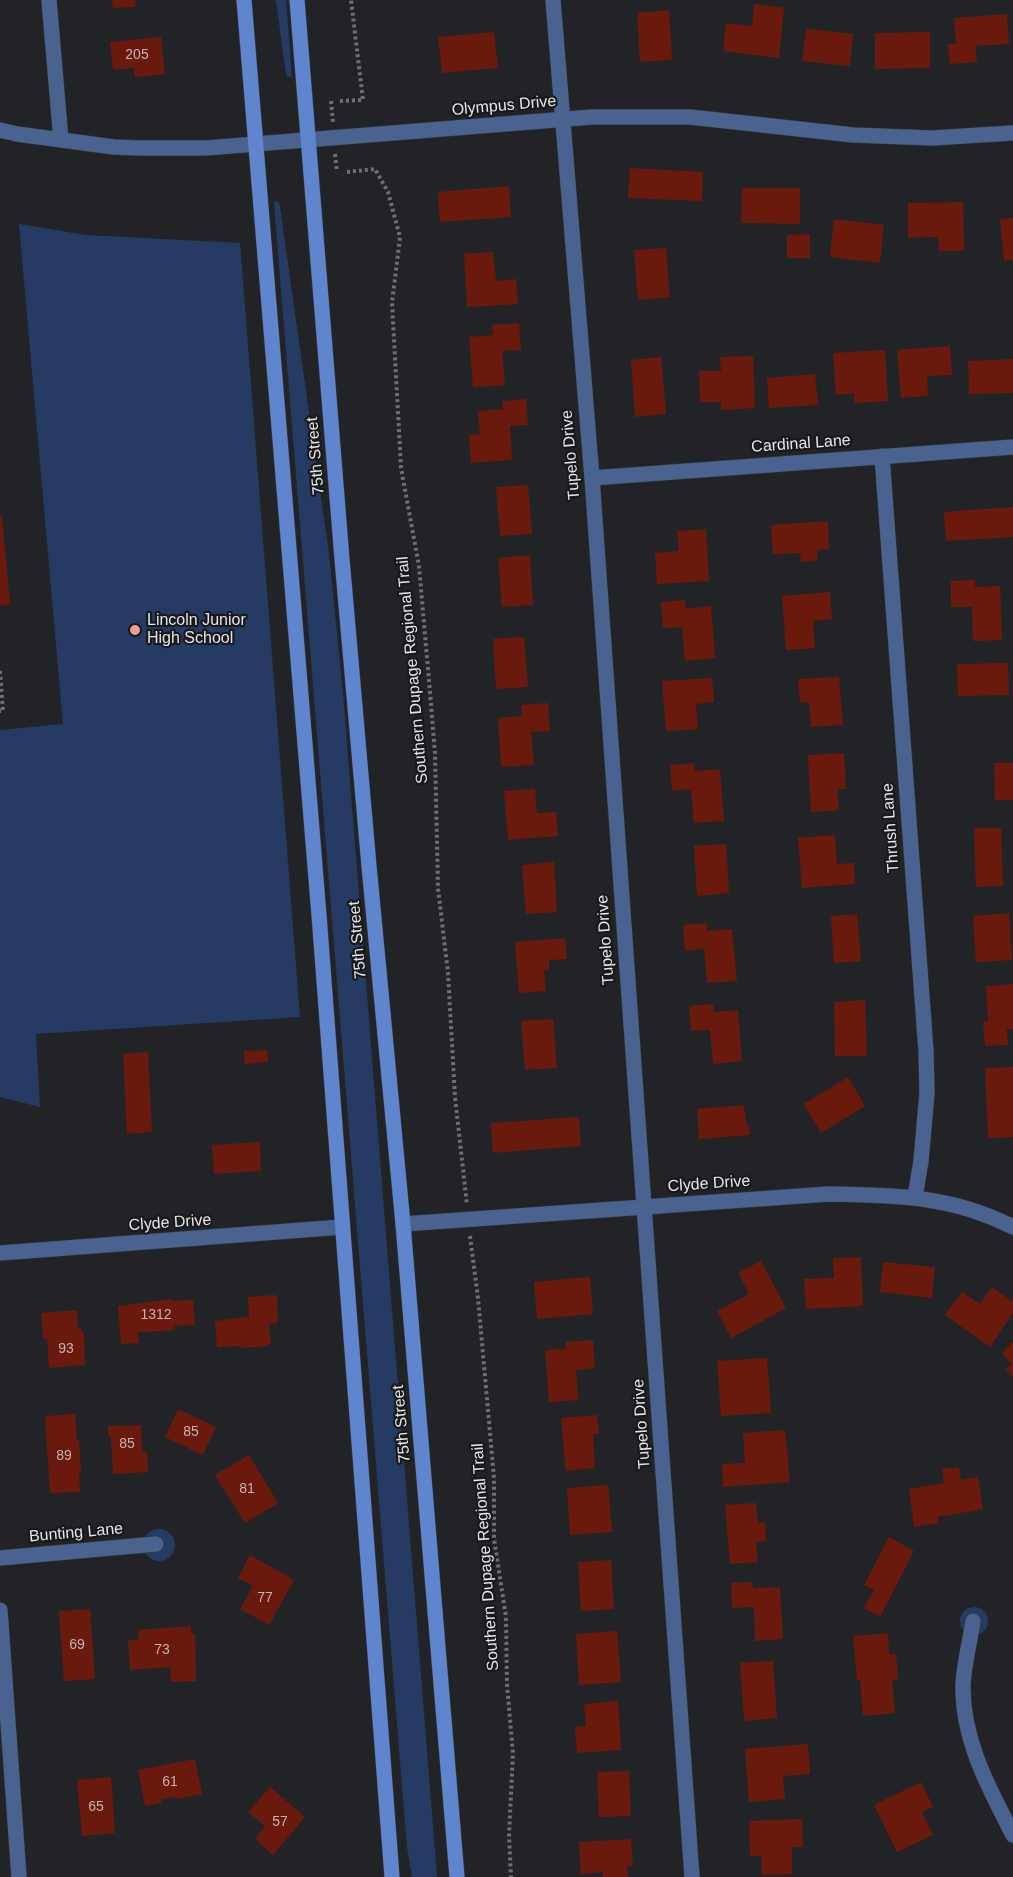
<!DOCTYPE html>
<html>
<head>
<meta charset="utf-8">
<style>
	body { margin:0 }
	canvas { display:block; background:#212326 }
</style>
</head>
<body>
<canvas width="1013" height="1877"></canvas>
<script>
const ctx = document.querySelector('canvas').getContext('2d');
ctx.lineJoin = 'round';
function paint(path, color) { ctx.fillStyle = color; ctx.fill(path, 'evenodd'); }
function trace(path, color, width, dash) { ctx.strokeStyle = color; ctx.lineWidth = width; ctx.lineCap = dash ? 'butt' : 'round'; ctx.setLineDash(dash || []); ctx.stroke(path); }
function write(font, color, halo, rows, align = 'center') {
  ctx.font = font + ' Helvetica,sans-serif'; ctx.lineWidth = 4.5; ctx.setLineDash([]); ctx.textBaseline = 'middle'; ctx.strokeStyle = halo; ctx.fillStyle = color; for (const [text, x, y, turn = 0] of rows) {
    ctx.save(); ctx.translate(x, y); ctx.rotate((+turn || 0) * Math.PI / 180); ctx.textAlign = isNaN(turn) ? turn : align; if (halo) ctx.strokeText(text, 0, 0); ctx.fillText(text, 0, 0); ctx.restore();
  }
}
paint(new Path2D(`
	M 276,0 L 286,0 L 292,76 L 289,77 L 286,75 Z
	M 275,201 L 279,202 L 280,207 L 329,554 L 343,693 L 437,1877 L 412,1877 L 407,1847 L 274,203 Z
	M 19,224 L 85,235 L 240,243 L 300,1017 L 36,1034 L 40,1107 L 0,1097 L 0,730 L 63,724 Z
	M143 1545a16 16 0 1 1 32 0a16 16 0 1 1-32 0Z
	M960 1621a14 14 0 1 1 28 0a14 14 0 1 1-28 0Z`), '#263b63');
paint(new Path2D(`
	M 112,0 L 135,0 L 136,7 L 113,8 Z
	M 754,4 L 784,8 L 779,58 L 723,51 L 726,23 L 752,26 Z
	M 669,10 L 672,60 L 640,62 L 637,13 Z
	M 1007,14 L 1009,44 L 975,46 L 977,62 L 950,64 L 948,44 L 956,44 L 954,18 Z
	M 806,29 L 853,34 L 850,66 L 802,61 Z
	M 494,32 L 498,68 L 442,73 L 438,37 Z
	M 930,32 L 930,68 L 875,69 L 875,33 Z
	M 161,37 L 165,74 L 135,77 L 134,68 L 113,70 L 110,42 Z
	M 630,168 L 703,172 L 702,201 L 628,198 Z
	M 509,186 L 511,217 L 440,222 L 438,192 Z
	M 742,188 L 800,188 L 800,224 L 741,223 Z
	M 963,202 L 964,251 L 939,251 L 938,237 L 908,238 L 908,203 Z
	M 1013,218 L 1013,260 L 1004,261 L 1000,219 Z
	M 834,219 L 884,225 L 880,263 L 830,257 Z
	M 810,234 L 810,258 L 787,258 L 787,235 Z
	M 666,248 L 670,297 L 638,300 L 634,250 Z
	M 493,252 L 496,281 L 516,279 L 518,304 L 467,307 L 464,254 Z
	M 519,323 L 521,350 L 502,351 L 505,385 L 473,387 L 469,337 L 493,335 L 492,325 Z
	M 950,346 L 952,375 L 927,376 L 928,396 L 901,398 L 897,350 Z
	M 885,350 L 888,401 L 854,403 L 854,393 L 836,395 L 833,353 Z
	M 753,356 L 755,408 L 721,410 L 721,402 L 700,402 L 699,371 L 721,371 L 720,357 Z
	M 661,357 L 666,414 L 635,417 L 631,360 Z
	M 1013,359 L 1013,393 L 969,394 L 968,361 Z
	M 815,374 L 818,405 L 769,408 L 767,378 Z
	M 526,399 L 528,425 L 510,426 L 512,460 L 471,463 L 469,435 L 480,434 L 478,411 L 503,409 L 502,401 Z
	M 528,485 L 532,534 L 500,536 L 496,487 Z
	M 1013,507 L 1013,537 L 946,541 L 944,512 Z
	M 0,515 L 2,515 L 10,604 L 0,606 Z
	M 828,521 L 829,549 L 817,550 L 818,560 L 801,562 L 800,553 L 773,554 L 771,525 Z
	M 706,529 L 709,581 L 657,584 L 655,553 L 679,551 L 677,531 Z
	M 530,555 L 533,605 L 502,607 L 498,558 Z
	M 975,580 L 975,587 L 1000,586 L 1002,640 L 973,641 L 972,607 L 951,607 L 951,581 Z
	M 830,592 L 832,619 L 813,621 L 815,648 L 786,650 L 782,596 Z
	M 685,600 L 686,609 L 711,606 L 715,658 L 685,661 L 682,627 L 663,628 L 661,602 Z
	M 524,637 L 528,687 L 496,689 L 493,639 Z
	M 1008,663 L 1009,695 L 958,696 L 957,664 Z
	M 839,677 L 843,725 L 811,727 L 809,702 L 800,703 L 798,679 Z
	M 712,678 L 714,702 L 696,704 L 698,729 L 666,731 L 662,681 Z
	M 548,703 L 550,731 L 531,732 L 534,765 L 501,767 L 498,718 L 522,716 L 521,705 Z
	M 844,753 L 846,789 L 837,789 L 839,810 L 811,812 L 808,755 Z
	M 694,763 L 695,771 L 720,769 L 724,821 L 694,823 L 691,789 L 672,791 L 670,765 Z
	M 994,763 L 1013,763 L 1013,800 L 995,800 Z
	M 535,789 L 537,813 L 556,812 L 558,836 L 508,840 L 504,791 Z
	M 974,828 L 1001,828 L 1003,886 L 976,887 Z
	M 835,835 L 837,864 L 854,863 L 855,884 L 802,888 L 798,838 Z
	M 726,844 L 729,893 L 697,896 L 694,846 Z
	M 554,862 L 557,912 L 526,914 L 522,865 Z
	M 1009,913 L 1012,960 L 976,962 L 973,916 Z
	M 857,914 L 861,961 L 834,963 L 831,916 Z
	M 707,923 L 707,931 L 732,929 L 737,981 L 707,983 L 704,949 L 685,951 L 683,925 Z
	M 565,938 L 567,959 L 549,960 L 549,970 L 544,970 L 546,991 L 519,993 L 515,942 Z
	M 1013,984 L 1013,1029 L 1007,1029 L 1008,1045 L 985,1046 L 983,1021 L 988,1021 L 986,986 Z
	M 865,1000 L 867,1056 L 835,1056 L 834,1002 Z
	M 713,1004 L 713,1012 L 738,1010 L 742,1061 L 713,1064 L 710,1030 L 691,1031 L 689,1006 Z
	M 553,1019 L 557,1068 L 525,1070 L 521,1021 Z
	M 267,1050 L 268,1062 L 245,1064 L 244,1051 Z
	M 148,1052 L 152,1132 L 127,1134 L 123,1054 Z
	M 1013,1067 L 1013,1137 L 988,1138 L 985,1068 Z
	M 848,1077 L 865,1106 L 821,1133 L 804,1104 Z
	M 744,1105 L 746,1125 L 749,1125 L 750,1135 L 699,1139 L 697,1109 Z
	M 579,1117 L 581,1146 L 493,1153 L 491,1123 Z
	M 260,1142 L 261,1171 L 214,1174 L 212,1145 Z
	M 861,1257 L 863,1306 L 806,1309 L 804,1279 L 834,1278 L 833,1258 Z
	M 761,1261 L 786,1308 L 731,1338 L 717,1311 L 749,1294 L 738,1273 Z
	M 883,1262 L 935,1267 L 932,1298 L 880,1292 Z
	M 590,1277 L 593,1314 L 537,1319 L 534,1282 Z
	M 992,1287 L 1013,1302 L 1013,1313 L 990,1347 L 945,1315 L 962,1292 L 980,1304 Z
	M 275,1295 L 277,1297 L 278,1319 L 277,1319 L 277,1323 L 269,1324 L 271,1344 L 267,1344 L 268,1346 L 241,1348 L 241,1346 L 217,1347 L 215,1321 L 249,1317 L 248,1297 Z
	M 172,1299 L 173,1301 L 193,1300 L 195,1325 L 174,1326 L 175,1330 L 143,1332 L 138,1331 L 139,1343 L 121,1344 L 118,1306 Z
	M 77,1310 L 78,1329 L 81,1328 L 81,1331 L 84,1331 L 85,1365 L 49,1368 L 47,1338 L 43,1338 L 41,1313 Z
	M 593,1340 L 595,1368 L 576,1370 L 578,1400 L 549,1402 L 545,1350 L 566,1349 L 566,1342 Z
	M 1013,1342 L 1013,1377 L 1006,1369 L 1012,1364 L 1002,1353 Z
	M 767,1358 L 771,1413 L 721,1416 L 717,1361 Z
	M 178,1409 L 216,1427 L 203,1455 L 165,1437 Z
	M 75,1414 L 77,1440 L 79,1439 L 81,1472 L 79,1472 L 80,1492 L 50,1493 L 45,1416 Z
	M 597,1415 L 599,1434 L 593,1434 L 595,1468 L 566,1471 L 561,1418 Z
	M 141,1425 L 142,1452 L 147,1452 L 148,1472 L 113,1474 L 111,1436 L 108,1437 L 108,1426 Z
	M 785,1430 L 790,1482 L 723,1487 L 722,1464 L 745,1463 L 743,1433 Z
	M 249,1455 L 278,1503 L 245,1523 L 215,1475 Z
	M 959,1467 L 961,1480 L 978,1477 L 983,1509 L 938,1517 L 939,1523 L 914,1527 L 909,1489 L 944,1483 L 942,1469 Z
	M 608,1485 L 612,1532 L 570,1535 L 567,1488 Z
	M 756,1503 L 758,1523 L 765,1522 L 766,1541 L 756,1542 L 758,1562 L 730,1564 L 725,1505 Z
	M 889,1537 L 914,1551 L 880,1617 L 864,1608 L 874,1590 L 864,1585 Z
	M 250,1555 L 294,1580 L 269,1625 L 240,1609 L 253,1586 L 238,1578 Z
	M 611,1560 L 614,1609 L 581,1611 L 578,1562 Z
	M 752,1582 L 753,1588 L 780,1587 L 783,1639 L 755,1641 L 754,1607 L 732,1608 L 731,1583 Z
	M 90,1609 L 95,1679 L 64,1681 L 59,1611 Z
	M 191,1626 L 191,1634 L 195,1634 L 196,1681 L 171,1682 L 170,1667 L 130,1670 L 128,1640 L 139,1639 L 138,1630 Z
	M 617,1631 L 621,1682 L 579,1685 L 576,1634 Z
	M 888,1633 L 889,1654 L 896,1654 L 898,1680 L 892,1680 L 895,1713 L 863,1716 L 860,1680 L 857,1680 L 853,1636 Z
	M 773,1661 L 777,1718 L 744,1721 L 740,1663 Z
	M 618,1701 L 621,1750 L 577,1753 L 575,1727 L 586,1726 L 584,1704 Z
	M 808,1744 L 810,1774 L 783,1776 L 785,1799 L 749,1802 L 745,1749 Z
	M 195,1759 L 202,1794 L 177,1799 L 176,1797 L 161,1800 L 161,1803 L 145,1806 L 138,1770 Z
	M 629,1771 L 631,1816 L 599,1817 L 597,1772 Z
	M 111,1777 L 115,1833 L 82,1836 L 77,1780 Z
	M 921,1782 L 933,1807 L 922,1812 L 933,1835 L 897,1852 L 874,1805 Z
	M 270,1787 L 305,1817 L 273,1855 L 255,1839 L 265,1826 L 248,1812 Z
	M 802,1819 L 803,1847 L 792,1847 L 792,1874 L 762,1875 L 761,1856 L 750,1856 L 749,1821 Z
	M 631,1839 L 633,1866 L 627,1866 L 628,1877 L 603,1877 L 603,1872 L 581,1874 L 579,1842 Z`), '#6a1a0c');
const street = new Path2D(`
	M 49,0 L 61,140
	M 553,0 L 592,478 L 692,1877
	M 0,130 L 17,134 L 114,147 L 139,148 L 206,148 L 592,117 L 690,117 L 853,135 L 932,138 L 1013,133
	M 882,456 L 926,1051 L 927,1093 L 921,1161 L 915,1197
	M 592,478 L 1013,447
	M 403,1224 L 829,1194 C 897,1195 952,1196 1013,1227
	M 0,1253 L 342,1227
	M 0,1558 L 156,1544
	M 0,1610 L 19,1877
	M 973,1621 C 970,1642 964,1664 963,1685 C 962,1740 989,1788 1013,1835`);
const secondary = new Path2D(`
	M 244,0 L 319,915 L 392,1877
	M 297,0 L 342,559 L 369,866 L 403,1224 L 457,1877`);
trace(street, '#3c3e41', 16);
trace(secondary, '#3c3e41', 16);
trace(new Path2D(`
	M 331,101 L 333,123
	M 340,101 L 363,100 L 351,0
	M 335,154 L 337,172
	M 347,172 L 375,169 L 388,192 L 400,237 L 392,303 L 401,468 L 419,566 L 430,692 L 435,753 L 438,888 L 448,973 L 455,1097 L 467,1205
	M 0,671 L 3,711 L 0,711
	M 470,1236 L 478,1298 L 494,1478 L 494,1539 L 506,1617 L 507,1684 L 513,1754 L 509,1835 L 511,1877`), '#6d6f71', 4, [3, 3]);
trace(street, '#4a6290', 15);
trace(secondary, '#5f85ce', 15);
for (const [x, y, r, color] of [
	[135,630,6,"#f49d8c"]
]) { const dot = new Path2D(); dot.arc(x, y, r, 0, 2 * Math.PI); ctx.fillStyle = color; ctx.fill(dot); trace(dot, '#18191c', 2); }
write('14px', '#c6b2b0', null, [
	["205",137,55],
	["1312",156,1315],
	["93",66,1349],
	["85",191,1432],
	["85",127,1444],
	["89",64,1456],
	["81",247,1489],
	["77",265,1598],
	["69",77,1645],
	["73",162,1650],
	["61",170,1782],
	["65",96,1807],
	["57",280,1822]
]);
write('16px', '#e4e5e7', '#18191c', [
	["Olympus Drive",504,106,-5],
	["Cardinal Lane",801,444,-4],
	["Tupelo Drive",571,455,-95],
	["75th Street",316,456,-95],
	["Southern Dupage Regional Trail",413,670,-95],
	["Thrush Lane",891,828,-94],
	["75th Street",358,940,-95],
	["Tupelo Drive",606,940,-94],
	["Clyde Drive",709,1184,-4],
	["Clyde Drive",170,1223,-4],
	["75th Street",402,1424,-95],
	["Tupelo Drive",642,1424,-94],
	["Bunting Lane",76,1533,-5],
	["Southern Dupage Regional Trail",486,1557,-94]
]);
write('16px', '#e4e5e7', '#18191c', [
	["Lincoln Junior",147,621],
	["High School",147,639]
], 'left');
</script>
</body>
</html>
